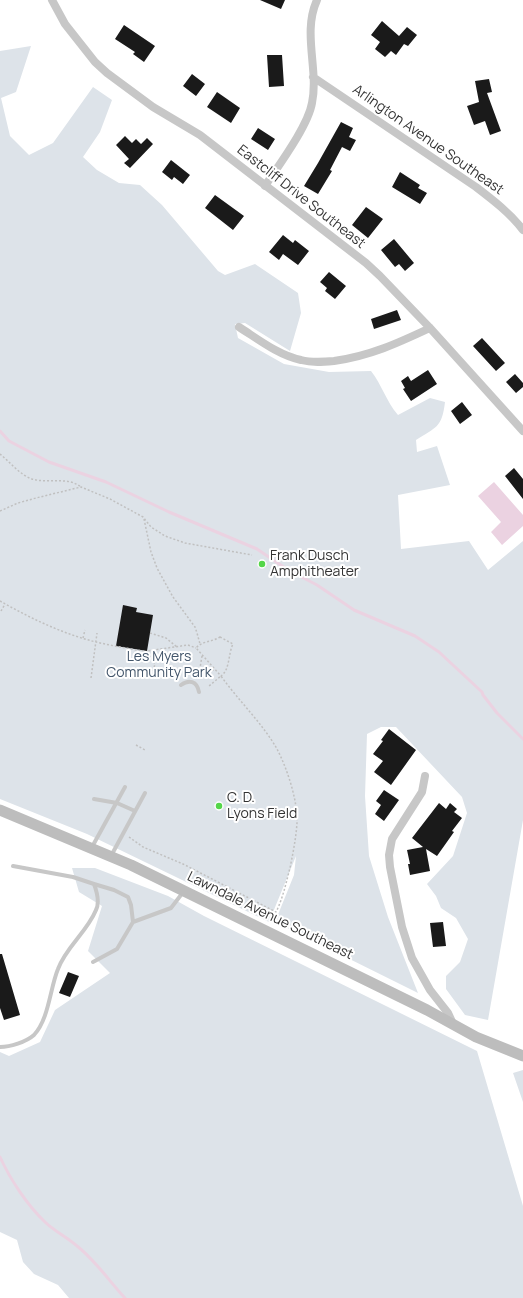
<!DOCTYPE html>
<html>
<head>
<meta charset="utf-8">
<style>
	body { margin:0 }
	canvas { display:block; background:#fff }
</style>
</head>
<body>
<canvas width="523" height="1298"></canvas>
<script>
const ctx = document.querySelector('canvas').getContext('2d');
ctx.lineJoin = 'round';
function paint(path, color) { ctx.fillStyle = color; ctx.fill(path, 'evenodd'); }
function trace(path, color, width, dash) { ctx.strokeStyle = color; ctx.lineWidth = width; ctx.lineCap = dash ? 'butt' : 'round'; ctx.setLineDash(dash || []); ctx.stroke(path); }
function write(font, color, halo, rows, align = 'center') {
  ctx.font = font + ' Manrope,sans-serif'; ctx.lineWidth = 4; ctx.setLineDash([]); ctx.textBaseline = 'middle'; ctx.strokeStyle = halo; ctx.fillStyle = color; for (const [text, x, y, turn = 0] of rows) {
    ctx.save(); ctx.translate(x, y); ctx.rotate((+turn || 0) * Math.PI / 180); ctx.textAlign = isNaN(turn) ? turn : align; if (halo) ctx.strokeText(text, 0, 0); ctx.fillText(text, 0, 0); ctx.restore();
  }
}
paint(new Path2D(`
	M 31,46 L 16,92 L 1,98 L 10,136 L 29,155 L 53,143 L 93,87 L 112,100 L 100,132 L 83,157 L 97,170 L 119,183 L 140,185 L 162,205 L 218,271 L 225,275 L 255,264 L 298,293 L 301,313 L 290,351 L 245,323 L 235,324 L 238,338 L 284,364 L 329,372 L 371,371 C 382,385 386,401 398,415 L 430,398 L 445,402 C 442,428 436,427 416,440 L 417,452 L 437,446 L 450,485 L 398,495 L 401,549 L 469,541 L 488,570 L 523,541 L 523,820 L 488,1020 L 465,1015 L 446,989 L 446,976 L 460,962 L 468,939 L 456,918 L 441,908 L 436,896 L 427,884 L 453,856 L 467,813 L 462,797 L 396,727 L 381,727 L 367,734 L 365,796 L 369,856 L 388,917 L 418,993 L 275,922 L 294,875 L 296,856 L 269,922 L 87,834 L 0,799 L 0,51 Z
	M 72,868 L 95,868 L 168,896 L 204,916 L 477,1051 L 523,1206 L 523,1298 L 69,1298 L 58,1285 L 34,1274 L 23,1262 L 17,1240 L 0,1232 L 0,1052 L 9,1056 L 40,1042 L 55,1010 L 110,973 L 88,951 L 102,906 L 79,892 Z
	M 523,1070 L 523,1102 L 513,1073 Z`), '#dde3e9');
paint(new Path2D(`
	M 494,482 L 523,515 L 523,526 L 502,545 L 491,532 L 501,522 L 478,496 Z`), '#ebd2e1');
trace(new Path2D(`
	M 0,431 L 9,441 L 49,462 L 106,482 L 169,512 L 257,549 L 288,570 L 317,585 L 354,610 L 415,636 L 439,652 L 482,692 L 483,695 L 497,713 L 523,739
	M 0,1157 C 10,1179 27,1205 45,1222 C 54,1231 67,1237 77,1246 C 96,1261 109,1281 125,1298`), '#ebd2e1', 3);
paint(new Path2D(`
	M 260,0 L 285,0 L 281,9 Z
	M 382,21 L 399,36 L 407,27 L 417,35 L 408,46 L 404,44 L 396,55 L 391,51 L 385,57 L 375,49 L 380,42 L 371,35 Z
	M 124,25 L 155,46 L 144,62 L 133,54 L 135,52 L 115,39 Z
	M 267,55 L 282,55 L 284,86 L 269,87 Z
	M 192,74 L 205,84 L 196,96 L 183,86 Z
	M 489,79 L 492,92 L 487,93 L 501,131 L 490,135 L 485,121 L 474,125 L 467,106 L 479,102 L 475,81 Z
	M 217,92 L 240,108 L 231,123 L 207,107 Z
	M 341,122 L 353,128 L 349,137 L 356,140 L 350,151 L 342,147 L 330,170 L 332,171 L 318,194 L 304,186 L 318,163 Z
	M 258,128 L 275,139 L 268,150 L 251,139 Z
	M 125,136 L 132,143 L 136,139 L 141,144 L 147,138 L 153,144 L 130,168 L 124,163 L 129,159 L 116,145 Z
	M 171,160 L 190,175 L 183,184 L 174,177 L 172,180 L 162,172 Z
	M 400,172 L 420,185 L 418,188 L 427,193 L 420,204 L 392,187 Z
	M 215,195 L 244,216 L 233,230 L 205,208 Z
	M 366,207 L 383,219 L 368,238 L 352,225 Z
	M 283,235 L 293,243 L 295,240 L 309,251 L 298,265 L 283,254 L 279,260 L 269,252 Z
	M 394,239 L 414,263 L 405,271 L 399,264 L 395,267 L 381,250 Z
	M 329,272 L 346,286 L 335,299 L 325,291 L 327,288 L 320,282 Z
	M 397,310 L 401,320 L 374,329 L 371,319 Z
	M 482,338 L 505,363 L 496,371 L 473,346 Z
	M 428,370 L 437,384 L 411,401 L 403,389 L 405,388 L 401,381 L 408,376 L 411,381 Z
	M 515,374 L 523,383 L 523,387 L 516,393 L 506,382 Z
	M 462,402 L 472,415 L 460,424 L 451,411 Z
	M 514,468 L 523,479 L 523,499 L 505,476 Z
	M 123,605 L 137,608 L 136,612 L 153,615 L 147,651 L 116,646 Z
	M 389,729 L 416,750 L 391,785 L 374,772 L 383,761 L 373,754 L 383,741 L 381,740 Z
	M 384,790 L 399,800 L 384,821 L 375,814 L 381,805 L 376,801 Z
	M 439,803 L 446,809 L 450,803 L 457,809 L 454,812 L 462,818 L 452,831 L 454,832 L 437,856 L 426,849 L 430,871 L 410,875 L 408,864 L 410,864 L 407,850 L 423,847 L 412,838 Z
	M 443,922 L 446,946 L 433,947 L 430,923 Z
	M 0,954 L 2,954 L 20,1015 L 4,1020 L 0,1008 Z
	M 68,972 L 79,976 L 70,997 L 59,993 Z`), '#1a1a1a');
trace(new Path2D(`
	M 0,454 C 10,462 20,475 32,479 C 49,484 67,476 81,487
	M 0,511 L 18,503 L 36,498 L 81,487 L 110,499 L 143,517 L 151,527 L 165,536 L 185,543 L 252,555
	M 144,519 L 151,552 L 157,568 L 173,597 L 195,627 L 197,633 L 200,644
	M 0,601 C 30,618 63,634 96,642 C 113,646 131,649 148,652
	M 1,611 L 5,604
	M 150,633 L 166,638 L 177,647
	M 220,637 L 233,644 C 228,654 230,670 221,676 L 196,648 C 202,641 212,642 220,637 Z
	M 83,638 L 85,630
	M 202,656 L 199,674 L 207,670 L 215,670
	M 153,671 L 155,664 L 147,651 L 188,645 L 196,648
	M 91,678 L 97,633
	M 136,745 L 145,750
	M 129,837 L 143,847 L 183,864 L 276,912 C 283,898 286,883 290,868 C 293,853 296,838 297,823 C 298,801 287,768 277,749 C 263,724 238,700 221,676 L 209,686`), '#c0c0c0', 1.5, [2, 2]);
trace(new Path2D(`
	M 181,685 C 189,679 197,681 199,692
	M 94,799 L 117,803 L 135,811
	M 92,847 L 125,787
	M 111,856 L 145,793
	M 133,922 L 171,908 L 184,891
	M 93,962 L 117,949 L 133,922 L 131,905 L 128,897 L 114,890 L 94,884
	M 0,1047 C 10,1047 26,1042 34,1035 C 49,1019 50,988 58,969 C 66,947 87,932 96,910 C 100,902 97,892 94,884 L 73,877 L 13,866`), '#c7c7c7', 4);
trace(new Path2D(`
	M 52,0 L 65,24 L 95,62 L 107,73 L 153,107 L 200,135 L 366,263 L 380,276 L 430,328 L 523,431
	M 313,77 L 476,187 C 493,200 510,213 523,230
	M 265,186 C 279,165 308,126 312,103 C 319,69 302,33 317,0
	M 239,327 C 258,339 278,355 301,360 C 312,363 323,362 334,361 C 370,356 398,343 430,328
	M 425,776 L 422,792 L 392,839 L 389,855 L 390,867 L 402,927 L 412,958 L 430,990 L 448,1013 L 453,1024`), '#c7c7c7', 8);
trace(new Path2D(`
	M 0,810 L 131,865 L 427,1010 L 476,1037 L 523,1056`), '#bdbdbd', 11);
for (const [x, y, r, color] of [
	[262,564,4,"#54d649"],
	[219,806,4,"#54d649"]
]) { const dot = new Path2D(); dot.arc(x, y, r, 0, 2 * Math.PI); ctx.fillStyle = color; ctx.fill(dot); trace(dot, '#fff', 1.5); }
write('14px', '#333', '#fff', [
	["Arlington Avenue Southeast",428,140,35],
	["Eastcliff Drive Southeast",301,197,38],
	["Lawndale Avenue Southeast",270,916,26]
]);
write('14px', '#333', '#fff', [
	["Frank Dusch",270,556],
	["Amphitheater",270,572],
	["C. D.",227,798],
	["Lyons Field",227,814]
], 'left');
write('14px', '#43566b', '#fff', [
	["Les Myers",159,657],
	["Community Park",159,673]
]);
</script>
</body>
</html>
